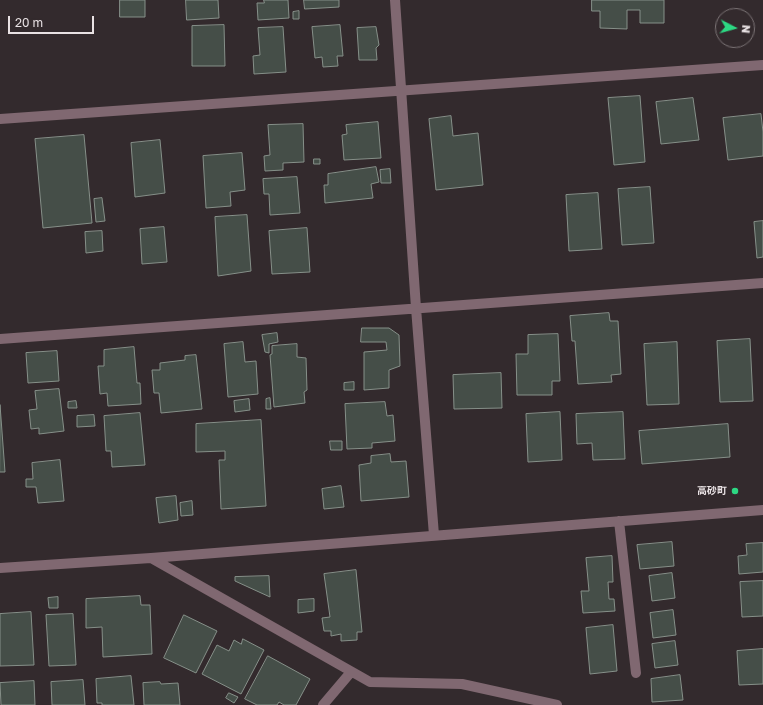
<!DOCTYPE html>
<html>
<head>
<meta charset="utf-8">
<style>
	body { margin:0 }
	#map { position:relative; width:763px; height:705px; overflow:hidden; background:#332a2d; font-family:"Golos Text",sans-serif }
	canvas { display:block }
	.north { position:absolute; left:715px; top:8px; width:40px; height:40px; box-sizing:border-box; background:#332a2d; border:1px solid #7c7476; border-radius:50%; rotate:96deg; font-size:11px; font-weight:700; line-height:16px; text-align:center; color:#e9e2e4 }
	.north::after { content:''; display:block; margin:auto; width:14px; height:18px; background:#2dd883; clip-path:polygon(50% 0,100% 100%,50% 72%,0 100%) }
	.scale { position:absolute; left:8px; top:16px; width:86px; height:18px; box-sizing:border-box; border:2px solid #e9e2e4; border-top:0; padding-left:5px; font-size:12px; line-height:14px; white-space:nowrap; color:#e9e2e4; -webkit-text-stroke:3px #332a2d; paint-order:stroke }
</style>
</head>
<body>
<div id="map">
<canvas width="763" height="705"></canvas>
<div class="north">N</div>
<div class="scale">20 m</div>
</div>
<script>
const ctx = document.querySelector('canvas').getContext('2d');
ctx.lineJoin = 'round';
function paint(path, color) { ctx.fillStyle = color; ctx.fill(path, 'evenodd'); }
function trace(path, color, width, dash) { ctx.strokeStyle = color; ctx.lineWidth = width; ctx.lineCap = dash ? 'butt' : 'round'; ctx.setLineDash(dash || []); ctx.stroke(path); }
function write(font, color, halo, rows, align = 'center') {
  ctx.font = font + ' "Golos Text","Noto Sans JP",sans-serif'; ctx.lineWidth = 3; ctx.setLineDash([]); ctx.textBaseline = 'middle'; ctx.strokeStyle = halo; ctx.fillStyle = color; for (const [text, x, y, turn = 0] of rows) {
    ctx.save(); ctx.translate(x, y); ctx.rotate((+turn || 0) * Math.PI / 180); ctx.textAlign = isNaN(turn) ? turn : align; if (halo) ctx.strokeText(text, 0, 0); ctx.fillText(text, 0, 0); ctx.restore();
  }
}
const building = new Path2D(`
	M 120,0 L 145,0 L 145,17 L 120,17 Z
	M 186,0 L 218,0 L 219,18 L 187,20 Z
	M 264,0 L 288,0 L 289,18 L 258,20 L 257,3 L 264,3 Z
	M 304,0 L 339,0 L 339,7 L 305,9 Z
	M 592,0 L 664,0 L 664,23 L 640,23 L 640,10 L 627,10 L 627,29 L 600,28 L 600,11 L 592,11 Z
	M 299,11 L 299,19 L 293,19 L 293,12 Z
	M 224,25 L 225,66 L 192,66 L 192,26 Z
	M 340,25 L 343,56 L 337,56 L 338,66 L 323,67 L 322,57 L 315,58 L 312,27 Z
	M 283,27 L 286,72 L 254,74 L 253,56 L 260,55 L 258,28 Z
	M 376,27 L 379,45 L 376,48 L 377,60 L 359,60 L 357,28 Z
	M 640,96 L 645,162 L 614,165 L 608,98 Z
	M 693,98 L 699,140 L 661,144 L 656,102 Z
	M 761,114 L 763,132 L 763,156 L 728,160 L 723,118 Z
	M 451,116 L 453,136 L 478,133 L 483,185 L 436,190 L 429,119 Z
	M 378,122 L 381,158 L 344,160 L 342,135 L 347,134 L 346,125 Z
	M 303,124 L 304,162 L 283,163 L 283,170 L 265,171 L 264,156 L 270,155 L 268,125 Z
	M 84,135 L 92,223 L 43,228 L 35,139 Z
	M 160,140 L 165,193 L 135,197 L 131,143 Z
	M 242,153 L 245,190 L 230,192 L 231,206 L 206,208 L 203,156 Z
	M 314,159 L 320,159 L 320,164 L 314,164 Z
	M 376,167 L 379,182 L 371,184 L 373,198 L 325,203 L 324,185 L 328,185 L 328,174 Z
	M 390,169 L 391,183 L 381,183 L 380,170 Z
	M 297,177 L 300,213 L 270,215 L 269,194 L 264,194 L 263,179 Z
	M 650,187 L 654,243 L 622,245 L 618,189 Z
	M 598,193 L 602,249 L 569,251 L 566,195 Z
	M 102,198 L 105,221 L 96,222 L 94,199 Z
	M 247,215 L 251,271 L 218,276 L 215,217 Z
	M 763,221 L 763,257 L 757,258 L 754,222 Z
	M 164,227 L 167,262 L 142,264 L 140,229 Z
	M 307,228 L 310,272 L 272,274 L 269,231 Z
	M 102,231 L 103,251 L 86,253 L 85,232 Z
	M 609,313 L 610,321 L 618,321 L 621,374 L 611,375 L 612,382 L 578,384 L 575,341 L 572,341 L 570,316 Z
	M 362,328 L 389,328 L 399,335 L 400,366 L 389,370 L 389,388 L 364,390 L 364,352 L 387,350 L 386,342 L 361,342 Z
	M 277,333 L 278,342 L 269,344 L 269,353 L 265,352 L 262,335 Z
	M 558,334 L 560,381 L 552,381 L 552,395 L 517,395 L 516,354 L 528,354 L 528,335 Z
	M 750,339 L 753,401 L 720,402 L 717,341 Z
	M 243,342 L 245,362 L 256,361 L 258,394 L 228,397 L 224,344 Z
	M 677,342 L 679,404 L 647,405 L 644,344 Z
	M 297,344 L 297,357 L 306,358 L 307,390 L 304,392 L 305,403 L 274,407 L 270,355 L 272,354 L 272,346 Z
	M 134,347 L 137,383 L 140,383 L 141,404 L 108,406 L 107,393 L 100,394 L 98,366 L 104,366 L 104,350 Z
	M 57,351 L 59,381 L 28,383 L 26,353 Z
	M 196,355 L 202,409 L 161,413 L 159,393 L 154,393 L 152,370 L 160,370 L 160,363 L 185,360 L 185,356 Z
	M 501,373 L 502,408 L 454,409 L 453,375 Z
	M 354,382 L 354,390 L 344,390 L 344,383 Z
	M 59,389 L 64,431 L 39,434 L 39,428 L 31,429 L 29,410 L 37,409 L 35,391 Z
	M 270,398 L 271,409 L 266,409 L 266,399 Z
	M 249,399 L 250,410 L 235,412 L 234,401 Z
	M 76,401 L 77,408 L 68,408 L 68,402 Z
	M 385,402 L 387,416 L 393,415 L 395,441 L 372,443 L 372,448 L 347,449 L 345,404 Z
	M 0,405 L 5,472 L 0,472 Z
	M 560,412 L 562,460 L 528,462 L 526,414 Z
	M 623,412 L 625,459 L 593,460 L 592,443 L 577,444 L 576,414 Z
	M 140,413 L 145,465 L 112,467 L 111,451 L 106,451 L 104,416 Z
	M 94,415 L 95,426 L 77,427 L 77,416 Z
	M 261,420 L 266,506 L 221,509 L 219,460 L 225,460 L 225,451 L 196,452 L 196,424 Z
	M 728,424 L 730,457 L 642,464 L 639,431 Z
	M 330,441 L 342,441 L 342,450 L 331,450 Z
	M 390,454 L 391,462 L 406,461 L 409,497 L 361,501 L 359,465 L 371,463 L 371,456 Z
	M 60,460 L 64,501 L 38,503 L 36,487 L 26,487 L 26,479 L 33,479 L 32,463 Z
	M 341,486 L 344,507 L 324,509 L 322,489 Z
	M 176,496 L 178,520 L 159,523 L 156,498 Z
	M 192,501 L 193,515 L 181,516 L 180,503 Z
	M 672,542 L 674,566 L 640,569 L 637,545 Z
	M 763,543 L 763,572 L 739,574 L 738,556 L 747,555 L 746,544 Z
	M 612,556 L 613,582 L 608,582 L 609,599 L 614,599 L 615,611 L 583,613 L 581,591 L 589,591 L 586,558 Z
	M 356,570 L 362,632 L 357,632 L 357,640 L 341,641 L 341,634 L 331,636 L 331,631 L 324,631 L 322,618 L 330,617 L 324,574 Z
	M 672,573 L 675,598 L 652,601 L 649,576 Z
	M 269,576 L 270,597 L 235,581 L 235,577 Z
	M 763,581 L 763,616 L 742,617 L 740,582 Z
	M 140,596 L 141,605 L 150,605 L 152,654 L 103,657 L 102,627 L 86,628 L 86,599 Z
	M 58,597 L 58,608 L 49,608 L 48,598 Z
	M 314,599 L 314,611 L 298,613 L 298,600 Z
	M 673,610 L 676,635 L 653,638 L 650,613 Z
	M 31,612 L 34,665 L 0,666 L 0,614 Z
	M 73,614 L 76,665 L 49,666 L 46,615 Z
	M 184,615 L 217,631 L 196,673 L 164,658 Z
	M 613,625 L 617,671 L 590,674 L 586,628 Z
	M 243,639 L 264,650 L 241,694 L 202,674 L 217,645 L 229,651 L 234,640 L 241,644 Z
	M 675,641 L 678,665 L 655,668 L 652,644 Z
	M 763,649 L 763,684 L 739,685 L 737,651 Z
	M 268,656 L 310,679 L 296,705 L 284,705 L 279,702 L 277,705 L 257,705 L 245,699 Z
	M 680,675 L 683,700 L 652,702 L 651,679 Z
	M 131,676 L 134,705 L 102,705 L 102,703 L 97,703 L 96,679 Z
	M 83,680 L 85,705 L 52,705 L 51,682 Z
	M 34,681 L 35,705 L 1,705 L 0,683 Z
	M 160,682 L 161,684 L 178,683 L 180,705 L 144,705 L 143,683 Z
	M 229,693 L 238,697 L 234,703 L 226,698 Z`);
paint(building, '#454e48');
trace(building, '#869089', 1);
trace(new Path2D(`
	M 395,0 L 416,308 L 434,535
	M 0,119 L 763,65
	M 0,339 L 763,283
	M 619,521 L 636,673
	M 151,558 L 370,682 L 462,684 L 557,705
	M 0,568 L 151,558 L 763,510
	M 323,705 L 351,672`), '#806871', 10);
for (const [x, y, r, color] of [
	[735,491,4,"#2dd883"]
]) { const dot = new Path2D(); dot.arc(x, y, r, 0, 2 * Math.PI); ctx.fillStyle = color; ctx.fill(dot); trace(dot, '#332a2d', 1.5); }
write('bold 10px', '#e9e2e4', '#332a2d', [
	["高砂町",727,491]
], 'right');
</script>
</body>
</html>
